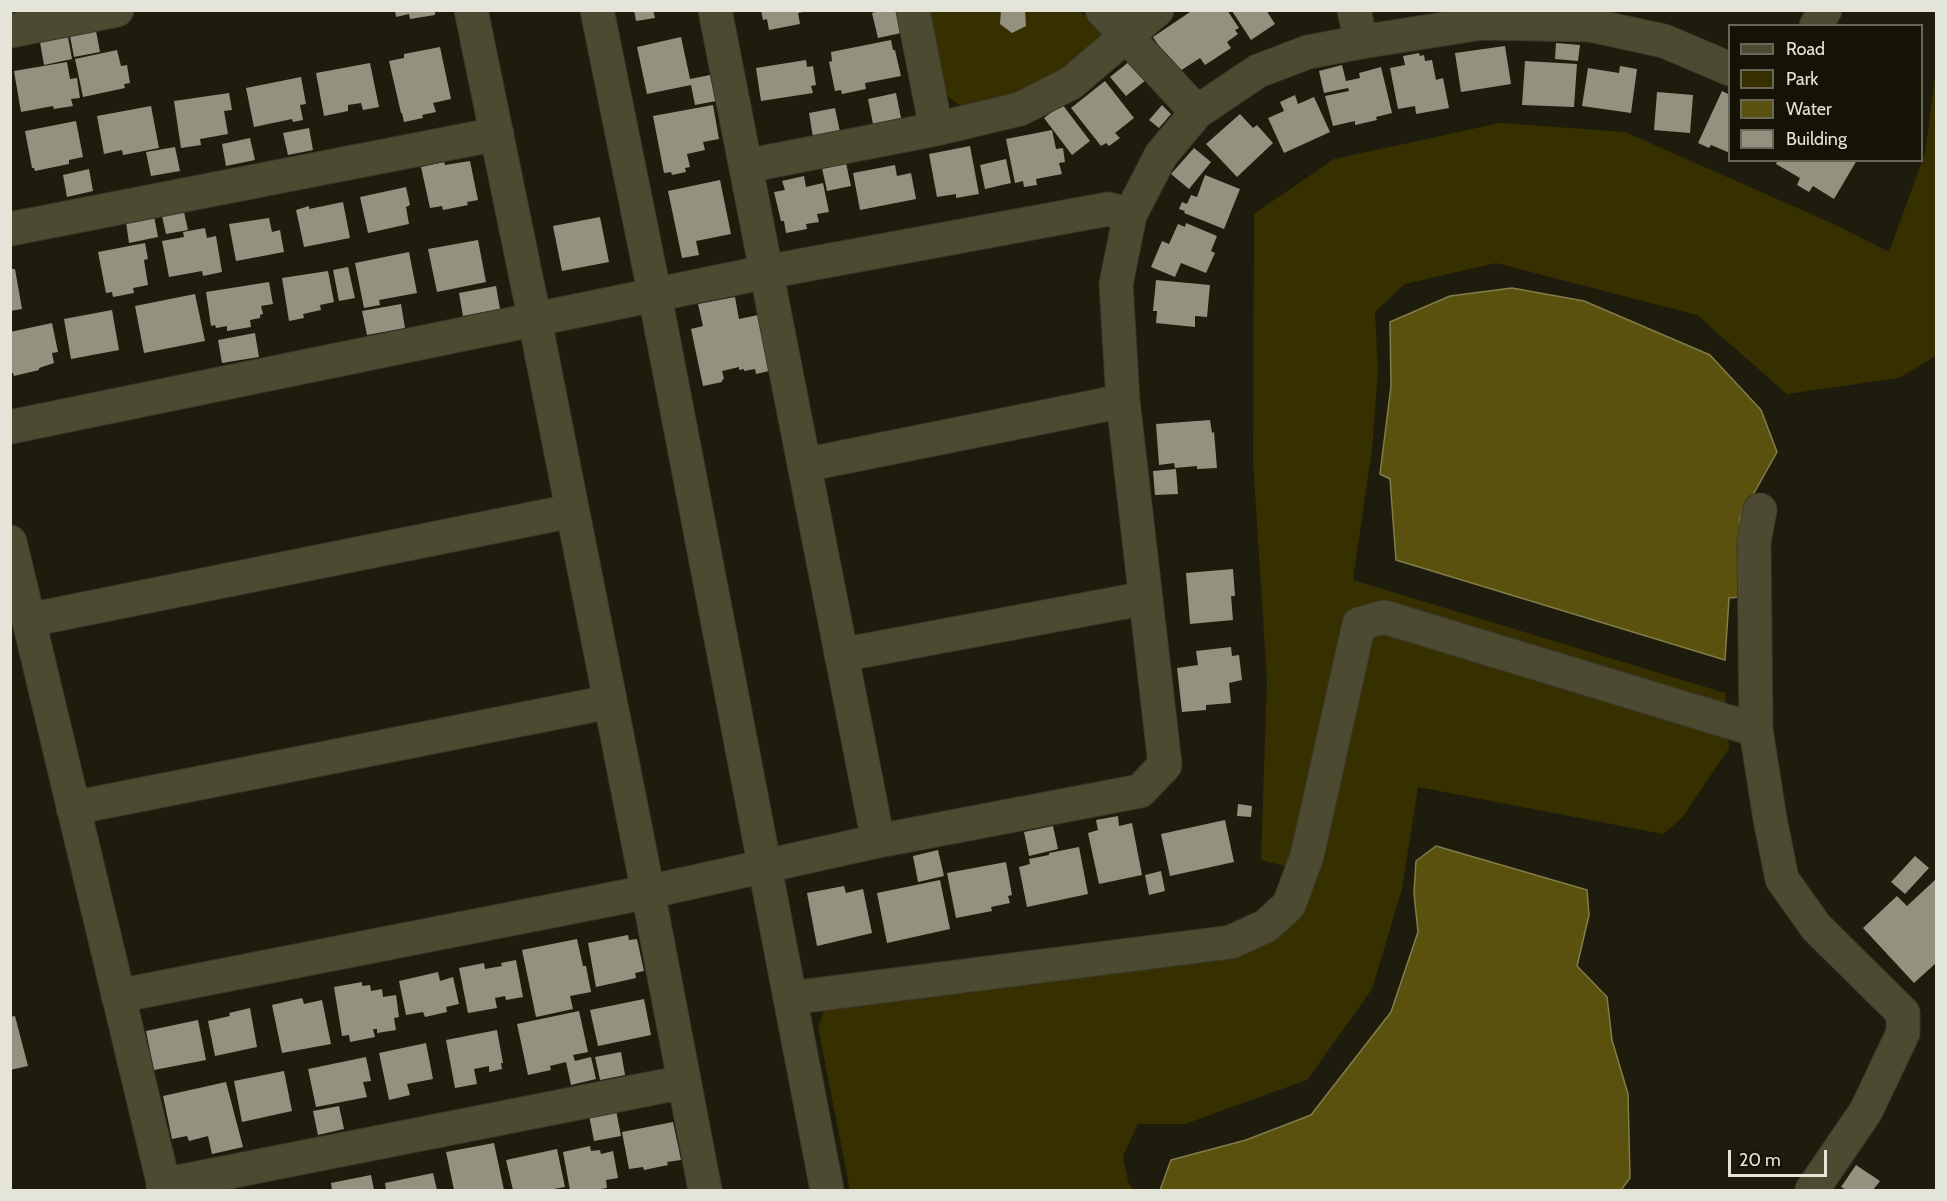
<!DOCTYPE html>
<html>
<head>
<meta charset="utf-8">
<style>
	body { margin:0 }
	#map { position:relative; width:1947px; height:1201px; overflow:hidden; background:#1e1c0c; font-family:Cabin,sans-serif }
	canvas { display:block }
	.frame { position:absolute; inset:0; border:12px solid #e5e4d9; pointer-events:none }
	.legend { position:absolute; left:1728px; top:24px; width:195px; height:138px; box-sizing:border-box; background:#151305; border:2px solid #68675a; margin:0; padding:8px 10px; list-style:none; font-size:18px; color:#e5e4d9 }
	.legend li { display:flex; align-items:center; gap:12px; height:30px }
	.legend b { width:30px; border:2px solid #68675a }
	.scale { position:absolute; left:1728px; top:1150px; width:99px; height:27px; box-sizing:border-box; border:3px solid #e5e4d9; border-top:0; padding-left:8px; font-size:18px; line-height:21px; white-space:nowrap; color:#e5e4d9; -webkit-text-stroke:4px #151305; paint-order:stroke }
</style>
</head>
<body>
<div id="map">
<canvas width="1947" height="1201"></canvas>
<div class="frame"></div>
<ul class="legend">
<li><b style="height:8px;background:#4d4a32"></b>Road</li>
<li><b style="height:16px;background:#363000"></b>Park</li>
<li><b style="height:16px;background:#59510d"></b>Water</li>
<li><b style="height:16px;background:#94927e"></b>Building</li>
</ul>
<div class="scale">20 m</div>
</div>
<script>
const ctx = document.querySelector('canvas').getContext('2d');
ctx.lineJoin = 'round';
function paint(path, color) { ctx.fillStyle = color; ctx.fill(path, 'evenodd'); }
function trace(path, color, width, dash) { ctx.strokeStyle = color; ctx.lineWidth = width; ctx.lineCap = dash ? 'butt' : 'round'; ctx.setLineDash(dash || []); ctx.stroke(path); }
paint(new Path2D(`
	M 928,11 L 1080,11 L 1105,34 L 1070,68 L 1023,92 L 961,106 L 944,94 Z
	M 1936,69 L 1936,356 L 1899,378 L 1787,394 L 1697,315 L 1496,263 L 1405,284 L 1375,312 L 1378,371 L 1372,449 L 1353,580 L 1725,693 L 1729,748 L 1682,818 L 1663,834 L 1418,787 L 1402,889 L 1372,989 L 1307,1080 L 1185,1124 L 1138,1124 L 1123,1156 L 1128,1182 L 1134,1190 L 850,1190 L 818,1027 L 827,1002 L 1241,949 L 1313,873 L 1261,860 L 1267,680 L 1253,461 L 1254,214 L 1334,159 L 1500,123 L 1625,132 L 1836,225 L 1889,252 L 1925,153 Z`), '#363000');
const water = new Path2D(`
	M 1512,288 L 1584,301 L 1710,355 L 1761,410 L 1777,452 L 1740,518 L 1742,597 L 1729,598 L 1725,660 L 1396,560 L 1390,479 L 1380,474 L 1391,386 L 1390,322 L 1450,296 Z
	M 1436,846 L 1587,890 L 1589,915 L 1577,966 L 1607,997 L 1612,1040 L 1628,1094 L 1630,1178 L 1621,1190 L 1160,1190 L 1171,1160 L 1246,1140 L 1311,1115 L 1391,1012 L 1418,932 L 1414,893 L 1416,861 Z`);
paint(water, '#59510d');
trace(water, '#837d4a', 1.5);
paint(new Path2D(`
	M 395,10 L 435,10 L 435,15 L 410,19 L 409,14 L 396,17 Z
	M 634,10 L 653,10 L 655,18 L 636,21 Z
	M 761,10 L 803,10 L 803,12 L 798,13 L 800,24 L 769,30 L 767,19 L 763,20 Z
	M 883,10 L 896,10 L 901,33 L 878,38 L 872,13 Z
	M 1001,10 L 1025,10 L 1026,26 L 1012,33 L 1000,24 Z
	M 1193,10 L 1227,10 L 1239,28 L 1235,30 L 1238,34 L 1227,42 L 1231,48 L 1205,65 L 1200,58 L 1177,73 L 1153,37 Z
	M 1233,10 L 1266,10 L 1275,24 L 1251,40 L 1232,11 Z
	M 96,31 L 100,52 L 74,57 L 70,36 Z
	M 68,37 L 72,59 L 44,65 L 40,42 Z
	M 681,37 L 690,79 L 710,75 L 716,101 L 695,105 L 691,85 L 647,94 L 637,47 Z
	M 891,40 L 893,50 L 895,50 L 901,76 L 865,83 L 866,89 L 842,94 L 841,90 L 835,91 L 829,62 L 832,61 L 831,52 Z
	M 1556,43 L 1580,45 L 1578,61 L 1555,59 Z
	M 1505,46 L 1511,84 L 1461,92 L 1455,53 Z
	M 440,47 L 451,99 L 433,103 L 436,112 L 422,115 L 423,118 L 404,122 L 402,113 L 401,113 L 389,61 L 404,58 L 404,54 Z
	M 117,50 L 121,66 L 127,65 L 130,83 L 124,84 L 125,88 L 83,97 L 75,59 Z
	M 1419,53 L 1420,56 L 1424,55 L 1425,61 L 1432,60 L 1436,80 L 1443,78 L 1449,108 L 1416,114 L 1415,106 L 1398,109 L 1390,68 L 1405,65 L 1403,56 Z
	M 806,60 L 807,67 L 813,66 L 816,85 L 811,86 L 813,93 L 761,101 L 756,68 Z
	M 1130,61 L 1146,80 L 1126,96 L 1110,77 Z
	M 1525,61 L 1577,64 L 1574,107 L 1522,105 Z
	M 67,62 L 70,79 L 77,78 L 80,98 L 71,99 L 73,106 L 54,109 L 53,106 L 21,112 L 14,71 Z
	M 370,63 L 379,107 L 363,110 L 361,103 L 348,105 L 348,111 L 324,116 L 316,73 Z
	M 1342,65 L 1346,81 L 1360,78 L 1359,73 L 1381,67 L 1392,113 L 1376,117 L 1377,120 L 1355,125 L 1355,121 L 1333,126 L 1325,96 L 1349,91 L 1348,88 L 1324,93 L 1319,71 Z
	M 1620,66 L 1637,69 L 1631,113 L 1582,106 L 1588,68 L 1619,73 Z
	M 301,77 L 306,104 L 300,105 L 303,120 L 293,122 L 292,119 L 254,127 L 246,88 Z
	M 1105,81 L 1134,118 L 1115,133 L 1120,138 L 1109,146 L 1106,143 L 1101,146 L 1071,108 Z
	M 1722,91 L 1730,95 L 1730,153 L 1711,145 L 1709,148 L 1698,143 Z
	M 1657,92 L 1693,95 L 1690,133 L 1654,130 Z
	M 229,93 L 232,110 L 224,111 L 228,134 L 200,139 L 201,145 L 181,148 L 174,101 Z
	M 896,93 L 901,118 L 873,124 L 868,99 Z
	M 1295,95 L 1298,104 L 1314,97 L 1330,132 L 1284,153 L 1268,118 L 1284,111 L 1280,102 Z
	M 1062,104 L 1090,141 L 1072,155 L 1044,118 Z
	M 713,105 L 719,139 L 703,142 L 705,150 L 687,154 L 690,167 L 685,168 L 686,172 L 672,175 L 671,172 L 664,173 L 653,116 Z
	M 1162,105 L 1171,114 L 1159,128 L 1149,120 Z
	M 151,106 L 159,148 L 123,155 L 122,150 L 104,154 L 97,116 Z
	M 835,108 L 840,132 L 813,137 L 809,113 Z
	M 1240,114 L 1253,128 L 1257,125 L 1273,143 L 1237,177 L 1206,144 Z
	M 76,121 L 83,157 L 69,160 L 69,164 L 35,171 L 34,168 L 32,168 L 25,131 Z
	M 309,128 L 313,150 L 288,155 L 283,133 Z
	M 1052,130 L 1056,149 L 1063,148 L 1065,162 L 1059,163 L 1062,174 L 1036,179 L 1037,185 L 1024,187 L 1023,181 L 1015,183 L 1006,139 Z
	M 250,138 L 255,160 L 226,166 L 222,144 Z
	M 970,146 L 979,194 L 956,198 L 956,194 L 937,197 L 929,154 Z
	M 175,147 L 180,171 L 151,176 L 146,152 Z
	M 1194,148 L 1211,162 L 1189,189 L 1171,174 Z
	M 1006,159 L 1011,183 L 985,189 L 980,165 Z
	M 1778,160 L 1857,160 L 1834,199 L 1813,186 L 1809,192 L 1797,185 L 1800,178 L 1776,164 Z
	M 470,161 L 478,200 L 467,202 L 468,205 L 443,210 L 442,206 L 430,208 L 421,167 L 444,162 L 445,165 Z
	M 846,163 L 851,186 L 827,191 L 822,168 Z
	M 895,165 L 897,176 L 911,173 L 916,199 L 860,210 L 853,173 Z
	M 89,169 L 93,191 L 67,197 L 63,175 Z
	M 1205,175 L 1240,189 L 1224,229 L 1184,213 L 1185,211 L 1179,209 L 1182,202 L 1187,204 L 1191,195 L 1197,197 Z
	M 804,176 L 806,187 L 823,183 L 829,212 L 817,214 L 819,222 L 806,224 L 807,229 L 786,233 L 784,221 L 781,221 L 774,192 L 785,190 L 782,181 Z
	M 720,180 L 731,234 L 696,241 L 699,255 L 682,258 L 668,191 Z
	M 406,187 L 410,205 L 406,207 L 409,224 L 368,233 L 360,197 Z
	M 343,202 L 350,238 L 304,247 L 296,210 L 309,206 L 309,209 Z
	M 184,212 L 188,230 L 166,234 L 162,216 Z
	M 154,216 L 158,237 L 129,243 L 126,222 Z
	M 600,217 L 609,262 L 562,271 L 553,226 Z
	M 269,218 L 272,232 L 280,230 L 284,252 L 236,261 L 229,224 Z
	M 1186,223 L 1217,236 L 1211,251 L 1215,253 L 1206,273 L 1181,263 L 1175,277 L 1151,267 L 1162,241 L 1169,244 L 1178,224 L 1185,227 Z
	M 205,228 L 207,238 L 216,236 L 222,272 L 203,276 L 202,271 L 169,277 L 162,241 L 184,237 L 183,232 Z
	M 478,240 L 486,282 L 437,292 L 428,249 Z
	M 145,243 L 148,259 L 144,260 L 148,285 L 133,288 L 134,293 L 113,297 L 112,292 L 106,293 L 98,252 Z
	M 409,252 L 417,293 L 379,300 L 380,305 L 364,308 L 355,263 Z
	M 348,267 L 355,298 L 339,301 L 333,270 Z
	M 10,269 L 15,269 L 22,309 L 10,311 Z
	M 328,271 L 334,302 L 320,305 L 321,310 L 303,314 L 304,318 L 289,321 L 282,278 Z
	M 1156,280 L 1210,285 L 1207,317 L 1195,316 L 1195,327 L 1156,323 L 1157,311 L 1153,311 Z
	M 269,282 L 273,304 L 261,306 L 263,314 L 260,315 L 260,318 L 250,320 L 251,327 L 227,331 L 227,326 L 216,328 L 215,325 L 211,326 L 206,292 Z
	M 496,286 L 500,309 L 463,316 L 459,293 Z
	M 195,294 L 205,341 L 144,353 L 135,306 Z
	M 735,297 L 739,319 L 758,315 L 769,371 L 756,374 L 755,369 L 744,371 L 744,369 L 739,370 L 739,367 L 722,371 L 724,379 L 722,380 L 722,382 L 703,386 L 691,329 L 703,326 L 698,304 Z
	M 401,304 L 405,328 L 367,335 L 362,311 Z
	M 112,310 L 119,350 L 71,359 L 64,319 Z
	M 52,323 L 58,352 L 52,353 L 54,363 L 39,368 L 39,370 L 14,376 L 13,373 L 10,373 L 10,332 Z
	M 255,333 L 259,357 L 222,363 L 218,340 Z
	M 1210,420 L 1212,433 L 1214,432 L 1217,468 L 1197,469 L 1197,466 L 1175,468 L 1174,463 L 1159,465 L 1156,424 Z
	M 1176,469 L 1178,494 L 1155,495 L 1153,471 Z
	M 1233,569 L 1235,596 L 1231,596 L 1233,620 L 1190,624 L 1186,573 Z
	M 1231,647 L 1232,656 L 1239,655 L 1242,680 L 1229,683 L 1231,703 L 1206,705 L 1206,710 L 1182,712 L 1177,668 L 1198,665 L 1196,651 Z
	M 1238,804 L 1252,806 L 1251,817 L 1237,816 Z
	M 1118,816 L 1119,826 L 1132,823 L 1142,875 L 1099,884 L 1088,833 L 1098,830 L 1096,820 Z
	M 1225,820 L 1234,862 L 1170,876 L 1161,834 Z
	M 1053,826 L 1058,849 L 1029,856 L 1024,832 Z
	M 1079,847 L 1088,894 L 1027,907 L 1019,867 L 1030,864 L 1029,859 L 1049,855 L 1049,853 Z
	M 938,850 L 944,876 L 918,882 L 913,856 Z
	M 1915,856 L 1929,868 L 1905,894 L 1891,882 Z
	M 1006,862 L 1012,895 L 1008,896 L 1010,903 L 991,907 L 992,911 L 956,918 L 947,873 Z
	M 1161,871 L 1165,891 L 1149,895 L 1145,875 Z
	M 1936,879 L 1936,963 L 1914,983 L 1863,928 L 1897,896 L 1907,906 Z
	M 940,880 L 950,929 L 887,943 L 877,893 Z
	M 844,886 L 846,893 L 863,889 L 872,933 L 817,946 L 807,893 Z
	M 628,935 L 629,940 L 637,939 L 644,971 L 635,973 L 636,978 L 596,987 L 588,943 Z
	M 577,939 L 583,966 L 586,966 L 591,992 L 570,996 L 573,1009 L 536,1017 L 522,950 Z
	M 516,960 L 523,997 L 506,1000 L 505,996 L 495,998 L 497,1008 L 468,1013 L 459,968 L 484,963 L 485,969 L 502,966 L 501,963 Z
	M 438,972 L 440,981 L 453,977 L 459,1004 L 446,1007 L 447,1012 L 425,1017 L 423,1012 L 406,1015 L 399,981 Z
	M 362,982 L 362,986 L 370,985 L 371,991 L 382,989 L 383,997 L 396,995 L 399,1017 L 394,1018 L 396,1030 L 377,1033 L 377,1029 L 373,1029 L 375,1037 L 350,1042 L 349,1035 L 342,1036 L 334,987 Z
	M 302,998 L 304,1004 L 322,1000 L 331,1044 L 282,1053 L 272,1005 Z
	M 644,999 L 651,1035 L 598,1046 L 590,1010 Z
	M 250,1008 L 257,1047 L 215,1056 L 208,1021 L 230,1016 L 229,1013 Z
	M 579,1011 L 588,1052 L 573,1055 L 575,1061 L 591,1057 L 596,1079 L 571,1085 L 566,1062 L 550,1066 L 551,1070 L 528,1075 L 517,1024 Z
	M 15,1016 L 28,1066 L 10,1070 L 10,1017 Z
	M 198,1020 L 206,1060 L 154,1070 L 146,1031 Z
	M 497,1030 L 503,1063 L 501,1063 L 502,1069 L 489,1072 L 489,1066 L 474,1069 L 477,1084 L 455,1088 L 446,1040 Z
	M 426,1043 L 433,1079 L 407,1084 L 410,1095 L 389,1100 L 379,1053 Z
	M 621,1052 L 625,1075 L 600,1080 L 595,1057 Z
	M 366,1057 L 371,1081 L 363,1082 L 367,1097 L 316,1107 L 308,1069 Z
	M 284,1071 L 292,1111 L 242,1122 L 234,1081 Z
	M 226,1082 L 243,1147 L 212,1154 L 208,1136 L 189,1141 L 187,1136 L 172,1139 L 163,1096 Z
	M 339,1106 L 344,1129 L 318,1135 L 313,1111 Z
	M 616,1110 L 621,1136 L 594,1141 L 589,1115 Z
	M 673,1122 L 681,1160 L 667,1162 L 668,1165 L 644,1170 L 643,1167 L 629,1169 L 622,1132 Z
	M 494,1143 L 504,1190 L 454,1190 L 446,1152 Z
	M 590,1146 L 591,1151 L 600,1150 L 601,1154 L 613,1151 L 618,1178 L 606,1180 L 607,1188 L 594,1190 L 570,1190 L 563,1152 Z
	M 557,1149 L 565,1187 L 548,1190 L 513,1190 L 506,1160 Z
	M 1856,1165 L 1880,1181 L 1873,1190 L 1847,1190 L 1841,1187 Z
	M 433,1173 L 437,1190 L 386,1190 L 385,1183 Z
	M 371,1175 L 374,1190 L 332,1190 L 331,1183 Z`), '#94927e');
const minor = new Path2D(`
	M 471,10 L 535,321 L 648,892 L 705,1190
	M 715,10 L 878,841
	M 913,10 L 936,129
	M 1102,10 L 1197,112
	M 1354,10 L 1361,42
	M 1816,26 L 1825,10
	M 10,31 L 117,10
	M 746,166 L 936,129 L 1020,109 L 1071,83 L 1157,10
	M 10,229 L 497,134
	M 10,427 L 766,272 L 1108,209 L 1130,215
	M 804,465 L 1123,401
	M 10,542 L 165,1190
	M 29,620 L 571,511
	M 841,655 L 1146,598
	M 1756,730 L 1754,542 L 1760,510
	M 73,808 L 609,702
	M 118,996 L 648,892 L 878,841 L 1140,791 L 1165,765 L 1123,401 L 1116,284 L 1130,215 L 1161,155 L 1197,112 L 1258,71 L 1308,52 L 1361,42 L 1482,23 L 1590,25 L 1664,41 L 1730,69
	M 790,998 L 1231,942 L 1266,926 L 1289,905 L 1307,856 L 1359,624 L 1384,617 L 1756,730 L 1770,819 L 1782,879 L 1816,927 L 1903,1013 L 1903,1033 L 1866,1111 L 1812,1190
	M 163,1185 L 684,1082`);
const tertiary = new Path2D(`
	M 597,10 L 655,296 L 827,1190`);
trace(minor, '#3a3829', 35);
trace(tertiary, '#3a3829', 35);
trace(minor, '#4d4a32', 33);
trace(tertiary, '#4d4a32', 33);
</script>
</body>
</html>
